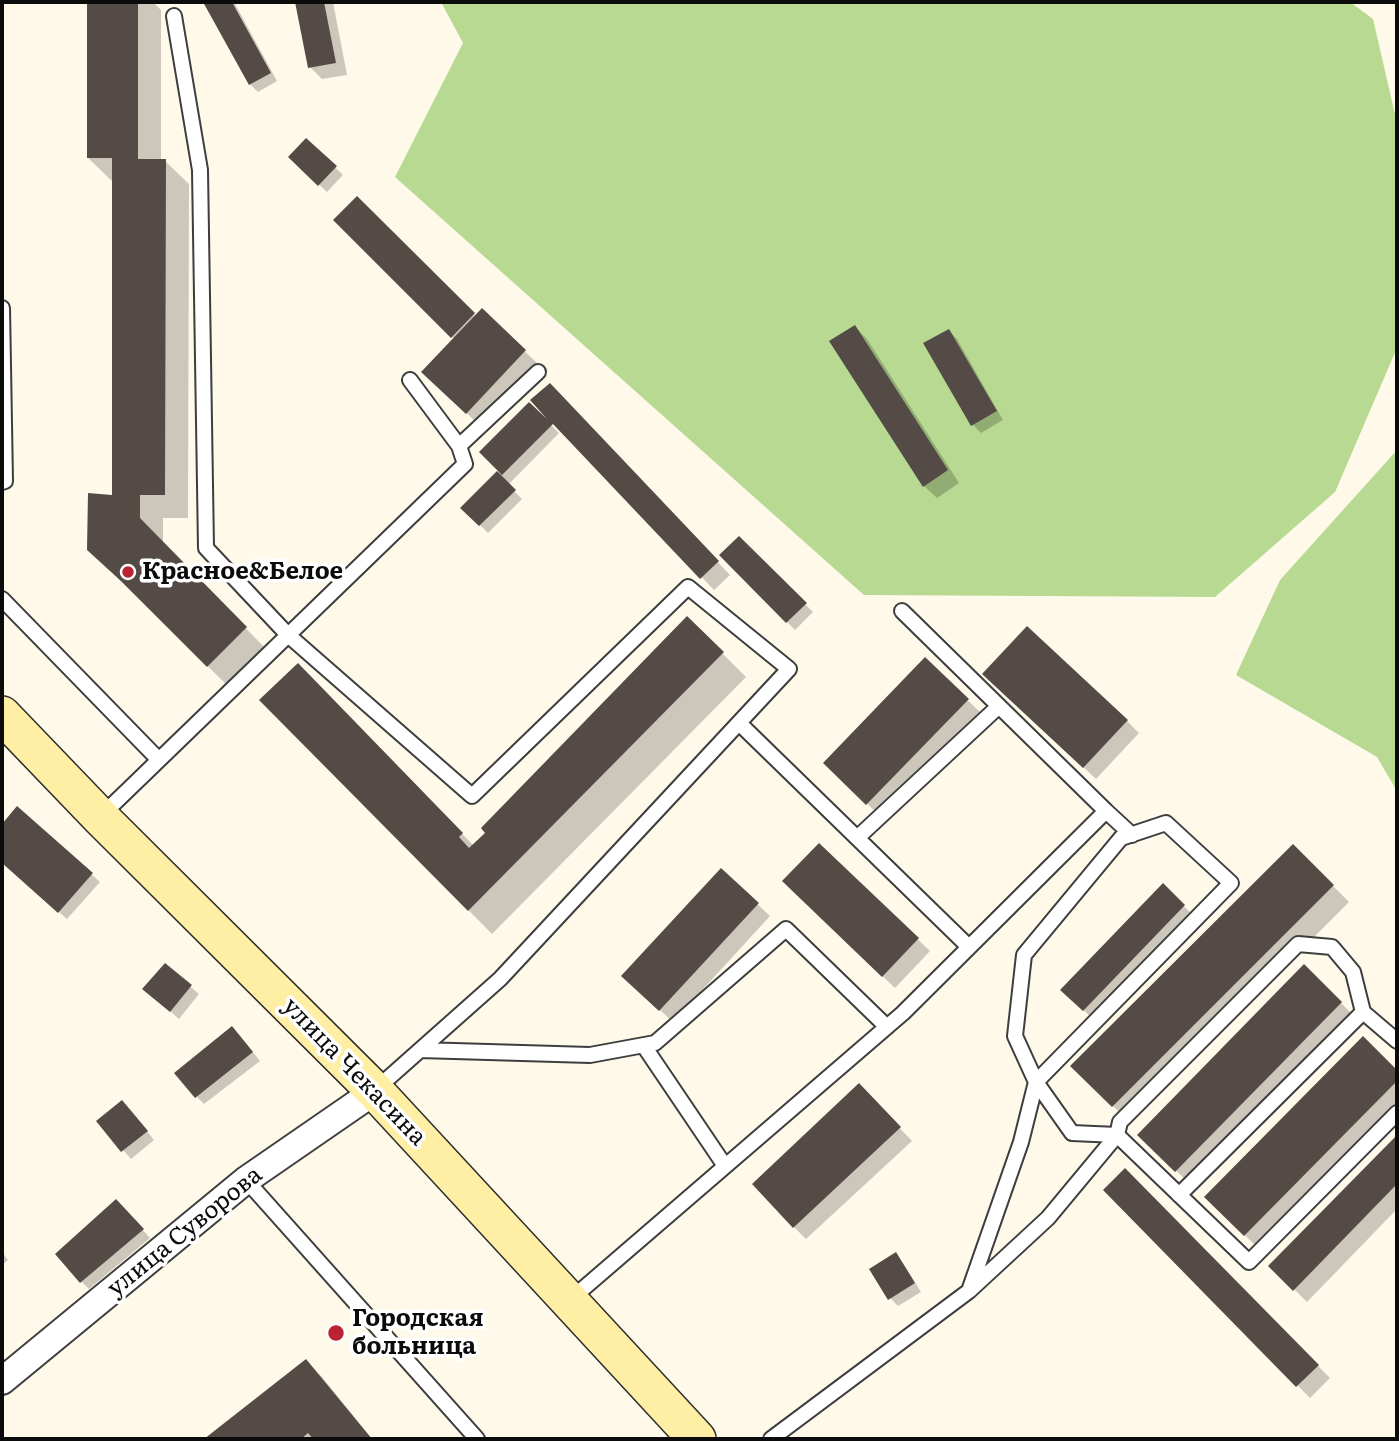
<!DOCTYPE html>
<html>
<head>
<meta charset="utf-8">
<style>
	body { margin:0 }
	#map { position:relative; width:1399px; height:1441px; overflow:hidden; background:#fff9e9; font-family:Literata,serif }
	canvas { display:block }
	.frame { position:absolute; inset:0; border:4px solid #0b0b0b; pointer-events:none }
</style>
</head>
<body>
<div id="map">
<canvas width="1399" height="1441"></canvas>
<div class="frame"></div>
</div>
<script>
const ctx = document.querySelector('canvas').getContext('2d');
ctx.lineJoin = 'round';
function paint(path, color) { ctx.fillStyle = color; ctx.fill(path, 'evenodd'); }
function trace(path, color, width, dash) { ctx.strokeStyle = color; ctx.lineWidth = width; ctx.lineCap = dash ? 'butt' : 'round'; ctx.setLineDash(dash || []); ctx.stroke(path); }
function write(font, color, halo, rows, align = 'center') {
  ctx.font = font + ' Literata,serif'; ctx.lineWidth = 7; ctx.setLineDash([]); ctx.textBaseline = 'middle'; ctx.strokeStyle = halo; ctx.fillStyle = color; for (const [text, x, y, turn = 0] of rows) {
    ctx.save(); ctx.translate(x, y); ctx.rotate((+turn || 0) * Math.PI / 180); ctx.textAlign = isNaN(turn) ? turn : align; if (halo) ctx.strokeText(text, 0, 0); ctx.fillText(text, 0, 0); ctx.restore();
  }
}
paint(new Path2D(`
	M 441,2 L 1350,2 L 1373,19 L 1397,123 L 1397,348 L 1335,492 L 1215,597 L 864,595 L 395,177 L 463,43 Z
	M 1397,450 L 1397,791 L 1377,757 L 1236,675 L 1280,580 Z`), '#b7d992');
paint(new Path2D(`
	M 89,2 L 153,2 L 161,10 L 161,161 L 165,161 L 189,184 L 188,518 L 163,518 L 163,544 L 269,652 L 231,689 L 88,549 L 114,496 L 112,181 L 88,158 Z
	M 205,2 L 234,2 L 277,81 L 258,92 L 250,84 Z
	M 297,2 L 333,2 L 347,75 L 322,79 L 310,67 Z
	M 306,140 L 343,175 L 327,192 L 290,157 Z
	M 357,198 L 477,317 L 482,311 L 537,363 L 479,425 L 424,372 L 455,340 L 335,220 Z
	M 855,327 L 867,339 L 959,483 L 937,498 L 924,486 Z
	M 949,331 L 957,339 L 1003,420 L 981,433 L 973,425 Z
	M 562,397 L 730,575 L 714,590 L 533,401 Z
	M 529,404 L 559,433 L 508,485 L 522,499 L 488,533 L 463,508 L 500,471 Z
	M 739,538 L 813,612 L 795,630 L 722,555 Z
	M 687,618 L 746,677 L 492,934 L 261,700 L 321,689 L 474,846 Z
	M 925,660 L 980,712 L 880,816 L 825,763 Z
	M 996,686 L 1127,721 L 1139,733 L 1096,779 Z
	M 18,808 L 100,882 L 67,919 L 2,862 L 2,826 Z
	M 819,845 L 930,951 L 895,988 L 796,894 Z
	M 1293,846 L 1349,902 L 1129,1122 L 1073,1066 Z
	M 721,870 L 770,916 L 673,1022 L 636,988 Z
	M 1163,886 L 1196,918 L 1096,1022 L 1063,990 Z
	M 165,965 L 199,994 L 179,1019 L 153,996 Z
	M 1304,966 L 1357,1019 L 1193,1187 L 1139,1135 Z
	M 240,1036 L 260,1061 L 204,1104 L 196,1096 Z
	M 1363,1039 L 1397,1072 L 1397,1114 L 1261,1251 L 1206,1197 Z
	M 871,1098 L 912,1141 L 806,1239 L 794,1227 Z
	M 130,1110 L 154,1140 L 131,1159 L 98,1121 Z
	M 1397,1137 L 1397,1209 L 1307,1302 L 1271,1266 Z
	M 1125,1171 L 1330,1378 L 1310,1398 L 1105,1190 Z
	M 124,1209 L 150,1238 L 89,1289 L 81,1281 Z
	M 2,1252 L 8,1260 L 2,1265 Z
	M 895,1255 L 903,1263 L 921,1292 L 898,1306 L 890,1298 Z
	M 306,1361 L 322,1377 L 372,1439 L 207,1439 Z`), '#0003');
paint(new Path2D(`
	M 87,2 L 138,2 L 138,159 L 166,159 L 165,495 L 140,495 L 140,518 L 247,627 L 207,667 L 121,581 L 87,550 L 88,493 L 112,495 L 112,158 L 87,158 Z
	M 203,2 L 232,2 L 271,73 L 249,85 Z
	M 295,2 L 324,2 L 336,63 L 308,68 Z
	M 306,138 L 337,166 L 318,186 L 288,157 Z
	M 357,196 L 475,313 L 451,338 L 333,220 Z
	M 482,308 L 526,350 L 466,414 L 421,372 Z
	M 855,325 L 948,470 L 923,487 L 829,341 Z
	M 949,329 L 997,411 L 971,426 L 923,343 Z
	M 550,383 L 719,561 L 700,579 L 553,424 L 502,475 L 479,452 L 529,402 L 547,419 L 530,400 Z
	M 497,471 L 516,490 L 479,526 L 460,508 Z
	M 739,536 L 807,603 L 786,623 L 719,555 Z
	M 687,616 L 724,652 L 468,911 L 259,700 L 298,663 L 463,833 L 459,837 L 469,848 L 485,833 L 481,828 Z
	M 1027,626 L 1128,720 L 1083,768 L 982,674 Z
	M 925,657 L 969,699 L 866,805 L 823,763 Z
	M 17,806 L 93,873 L 58,913 L 2,863 L 2,824 Z
	M 819,843 L 919,938 L 882,977 L 782,881 Z
	M 1293,844 L 1334,885 L 1112,1107 L 1070,1066 Z
	M 721,868 L 759,903 L 659,1011 L 621,976 Z
	M 1163,883 L 1185,905 L 1083,1011 L 1060,990 Z
	M 165,963 L 192,985 L 170,1012 L 142,989 Z
	M 1304,964 L 1342,1002 L 1175,1172 L 1137,1135 Z
	M 232,1026 L 253,1052 L 195,1098 L 174,1073 Z
	M 1363,1036 L 1397,1070 L 1397,1081 L 1244,1236 L 1204,1197 Z
	M 859,1083 L 901,1127 L 793,1228 L 752,1184 Z
	M 122,1100 L 148,1131 L 121,1152 L 96,1121 Z
	M 1397,1135 L 1397,1184 L 1293,1291 L 1268,1266 Z
	M 1125,1168 L 1319,1365 L 1296,1387 L 1103,1190 Z
	M 116,1199 L 144,1229 L 80,1283 L 55,1254 Z
	M 896,1252 L 915,1283 L 888,1300 L 869,1269 Z
	M 306,1359 L 372,1439 L 313,1439 L 308,1433 L 301,1439 L 204,1439 Z`), '#544b47');
const lane = new Path2D(`
	M 174,16 L 200,170 L 206,548 L 288,635 L 472,796 L 688,587 L 789,669 L 500,979 L 375,1090
	M 2,308 L 5,481 L 2,482
	M 410,380 L 459,446
	M 2,599 L 159,760
	M 739,723 L 969,947
	M 1106,811 L 1132,835
	M 101,816 L 465,464 L 459,446 L 538,372
	M 857,838 L 999,706
	M 644,1046 L 725,1166
	M 420,1050 L 590,1055 L 655,1043 L 786,929 L 887,1027
	M 246,1180 L 477,1439
	M 1179,1195 L 1363,1012 L 1397,1041
	M 969,1291 L 1021,1142 L 1036,1082 L 1015,1036 L 1024,955 L 1121,838 L 1166,823 L 1231,883 L 1036,1082 L 1072,1133 L 1117,1135 L 1120,1122 L 1298,944 L 1332,947 L 1353,972 L 1363,1012
	M 570,1300 L 903,1013 L 1106,811 L 902,611
	M 771,1439 L 969,1291 L 1048,1218 L 1117,1135 L 1249,1262 L 1397,1113`);
const street = new Path2D(`
	M 2,1381 L 246,1180 L 375,1091`);
const secondary = new Path2D(`
	M 2,715 L 100,817 L 375,1091 L 697,1439`);
trace(lane, '#3e3e3e', 18);
trace(street, '#3e3e3e', 30);
trace(secondary, '#2d2d2d', 40);
trace(lane, '#fff', 14);
trace(street, '#fff', 26);
trace(secondary, '#ffefa4', 37);
for (const [x, y, r, color] of [
	[128,572,7,"#bb2333"],
	[336,1333,9,"#bb2333"]
]) { const dot = new Path2D(); dot.arc(x, y, r, 0, 2 * Math.PI); ctx.fillStyle = color; ctx.fill(dot); trace(dot, '#fff', 2.5); }
write('bold 24px', '#0b0b0b', '#fff', [
	["Красное&Белое",142,572],
	["Городская",352,1319],
	["больница",352,1347]
], 'left');
write('24px', '#0b0b0b', '#fff', [
	["улица Чекасина",354,1072,46],
	["улица Суворова",185,1232,-39]
]);
</script>
</body>
</html>
